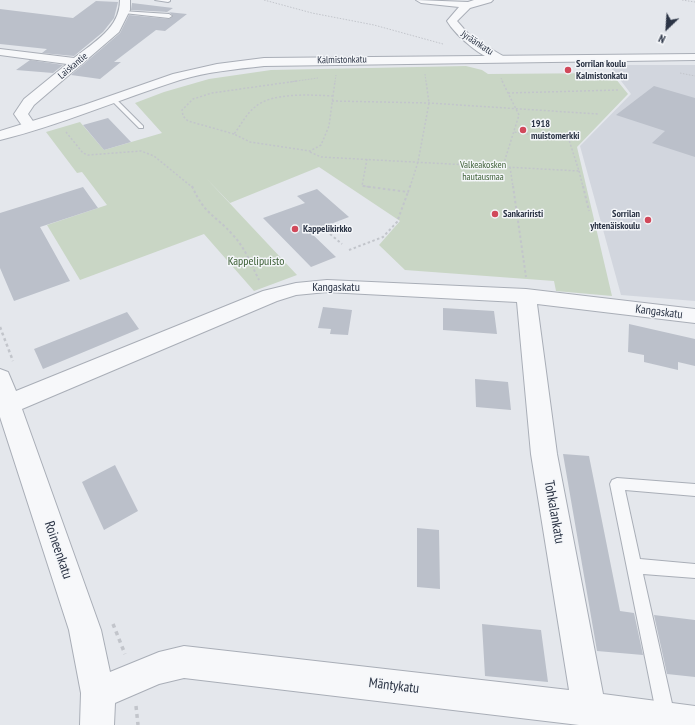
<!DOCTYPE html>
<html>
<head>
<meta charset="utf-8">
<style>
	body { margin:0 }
	#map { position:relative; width:695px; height:725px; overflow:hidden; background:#e4e7ec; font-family:"PT Sans Narrow",sans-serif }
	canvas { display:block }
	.north { position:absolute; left:647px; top:8px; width:40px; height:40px; -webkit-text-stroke:3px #f4f6f9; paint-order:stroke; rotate:205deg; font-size:11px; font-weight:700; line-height:16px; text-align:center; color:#2b3445 }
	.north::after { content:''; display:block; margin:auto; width:14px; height:18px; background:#2b3445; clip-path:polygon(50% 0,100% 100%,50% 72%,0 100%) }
</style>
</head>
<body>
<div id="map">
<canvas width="695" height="725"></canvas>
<div class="north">N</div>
</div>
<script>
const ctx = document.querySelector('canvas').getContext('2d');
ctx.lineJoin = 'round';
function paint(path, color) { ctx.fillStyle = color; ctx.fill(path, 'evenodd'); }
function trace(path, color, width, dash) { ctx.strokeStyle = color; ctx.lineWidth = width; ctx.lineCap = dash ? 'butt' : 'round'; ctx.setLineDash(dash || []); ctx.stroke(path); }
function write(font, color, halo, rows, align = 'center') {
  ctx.font = font + ' "PT Sans Narrow",sans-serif'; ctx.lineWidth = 3; ctx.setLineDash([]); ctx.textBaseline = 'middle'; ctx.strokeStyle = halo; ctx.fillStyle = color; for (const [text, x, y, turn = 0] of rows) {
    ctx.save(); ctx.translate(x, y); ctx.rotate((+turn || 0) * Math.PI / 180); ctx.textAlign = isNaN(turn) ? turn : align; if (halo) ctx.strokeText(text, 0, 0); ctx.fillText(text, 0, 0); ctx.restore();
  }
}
paint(new Path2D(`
	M 609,65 L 695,65 L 695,301 L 621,295 L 580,146 L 631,94 Z`), '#d2d6de');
paint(new Path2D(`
	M 466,66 L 482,70 L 488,74 L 611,73 L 628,94 L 577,147 L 612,296 L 556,291 L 554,281 L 405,270 L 379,245 L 400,221 L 319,167 L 230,203 L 205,177 L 297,275 L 254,291 L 204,234 L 80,280 L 47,225 L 107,205 L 82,172 L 77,173 L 46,132 L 80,122 L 104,150 L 162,133 L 135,103 L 164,92 L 209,79 L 271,70 Z`), '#c9d6c5');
paint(new Path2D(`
	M 96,1 L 118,2 L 114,18 L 103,32 L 74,56 L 42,53 L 47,49 L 0,44 L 0,9 L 73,18 Z
	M 132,3 L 173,8 L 167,12 L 187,14 L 165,31 L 156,30 L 114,62 L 121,62 L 100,79 L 71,75 L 120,33 L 129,15 L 169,19 L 173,16 L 169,12 L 131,10 Z
	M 30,60 L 63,65 L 53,73 L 16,70 Z
	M 654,86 L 695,98 L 695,157 L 652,143 L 665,131 L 616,115 Z
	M 108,118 L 131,142 L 104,150 L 83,125 Z
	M 83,187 L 98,208 L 40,227 L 70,281 L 14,301 L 0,268 L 0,213 Z
	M 317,189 L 349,217 L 310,232 L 336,257 L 311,267 L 263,218 L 305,203 L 297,196 Z
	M 323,307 L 352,310 L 348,335 L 330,334 L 331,329 L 318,328 Z
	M 443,308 L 494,311 L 497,334 L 443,330 Z
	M 127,312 L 139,329 L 43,369 L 34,349 Z
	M 629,324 L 695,339 L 695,366 L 678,362 L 678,370 L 644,362 L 644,355 L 628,352 Z
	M 475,379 L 508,382 L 511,410 L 476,407 Z
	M 563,454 L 589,456 L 620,611 L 634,613 L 643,655 L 597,651 Z
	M 115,465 L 138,511 L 104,530 L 82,482 Z
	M 417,528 L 439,530 L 440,589 L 417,587 Z
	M 654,615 L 695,620 L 695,677 L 667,674 Z
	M 482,624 L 541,630 L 548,682 L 485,676 Z`), '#bbc0ca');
const service = new Path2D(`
	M 155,0 L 170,0 L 170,1 L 168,2 Z
	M 122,11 L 169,14 L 172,16 L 169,18 L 124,13 Z
	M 111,98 L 115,98 L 143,126 L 143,128 L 139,128 L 111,100 Z
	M 617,478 L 695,484 L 695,496 L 625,490 L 640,559 L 695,564 L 695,578 L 643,574 L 675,717 L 672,723 L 667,725 L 660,723 L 657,717 L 610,484 L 612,480 Z`);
const minor = new Path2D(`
	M 120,0 L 130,0 L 130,10 L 119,32 L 34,105 L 28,114 L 37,127 L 35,130 L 25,130 L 14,114 L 24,99 L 67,64 L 0,55 L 0,49 L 74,58 C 94,42 120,28 120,0 Z
	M 416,0 L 468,2 L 474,0 L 493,0 L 491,2 L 470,8 L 457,21 L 471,37 L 508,59 L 506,61 C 489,66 455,35 447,21 L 459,7 L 421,3 Z
	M 327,280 L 526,289 L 695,309 L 695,323 L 537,304 L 557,454 L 603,694 L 695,706 L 695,725 L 579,725 L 184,678 L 159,684 L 115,703 L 114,725 L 80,725 L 81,693 L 69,630 L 0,417 L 0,369 L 8,372 L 16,391 L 263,291 L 296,283 ZM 327,292 L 517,302 L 531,454 L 569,690 L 184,646 L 159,652 L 110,672 L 101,630 L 22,409 L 277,301 L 296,295 Z`);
const tertiary = new Path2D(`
	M 695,54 L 695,60 L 264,66 C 236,69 207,72 180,80 C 120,99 61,125 0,140 L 0,131 L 84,105 L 173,74 L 217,64 L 264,58 Z`);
trace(service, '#a9aeb7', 2);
trace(minor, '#a9aeb7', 2);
trace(tertiary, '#a9aeb7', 2);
trace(new Path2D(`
	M 264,0 L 312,13 L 374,25 L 443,44
	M 682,0 L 695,2
	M 680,73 L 695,76
	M 425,74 L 426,82
	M 501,78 L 503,82
	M 290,82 L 318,78
	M 335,82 L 336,75`), '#c2c5cb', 1, [1.5, 1.5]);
trace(new Path2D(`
	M 502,81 L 519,115 L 503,166
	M 508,93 L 618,90
	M 333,96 C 311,95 272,92 255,107 C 246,114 241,125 234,134 L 250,142 L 310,151 L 321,145 L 329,126 L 335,81
	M 332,101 L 429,103 L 598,114
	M 66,132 L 83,153 L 88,155 L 141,151 L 154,156 L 192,187
	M 234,134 L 188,121 L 183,116 L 182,110 L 193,99 L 212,93 L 297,81
	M 310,152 L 321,157 L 579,171 L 569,140 L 514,132
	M 367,159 L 362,186 L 371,187
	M 510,167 L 513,187
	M 579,171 L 583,187
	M 410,187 L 418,162 L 429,103 L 426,81`), '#c2c5cb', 1.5, [2, 2]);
trace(new Path2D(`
	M 192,186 C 204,214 215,215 233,235 C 245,248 251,264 259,280
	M 363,186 L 408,192 L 410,186
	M 513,186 L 526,277
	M 583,186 L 589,211
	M 330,234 L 342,244
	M 349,250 L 383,237 L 397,222 L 408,192`), '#c2c5cb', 2, [2.5, 2.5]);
trace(new Path2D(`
	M 0,327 L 13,361`), '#c2c5cb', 2.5, [3, 3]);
trace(new Path2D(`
	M 113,624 L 125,654
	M 136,706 L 138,725`), '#c2c5cb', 3.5, [4, 4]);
paint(service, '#f7f8fa');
paint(minor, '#f7f8fa');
paint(tertiary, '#f7f8fa');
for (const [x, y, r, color] of [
	[568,70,4,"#d1495b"],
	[523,130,4,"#d1495b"],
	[495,214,4,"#d1495b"],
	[648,220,4,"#d1495b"],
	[295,229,4,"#d1495b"]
]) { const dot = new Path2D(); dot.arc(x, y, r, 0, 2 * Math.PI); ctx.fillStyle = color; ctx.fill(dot); trace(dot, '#f4f6f9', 1.5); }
write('10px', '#2b3445', '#f4f6f9', [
	["Jyräänkatu",477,43,33],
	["Kalmistonkatu",342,60,-1],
	["Laiskantie",73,66,-40]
]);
write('bold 10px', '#2b3445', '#f4f6f9', [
	["Sorrilan koulu",576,64],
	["Kalmistonkatu",576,76],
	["1918",531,124],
	["muistomerkki",531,136],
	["Sankariristi",503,214],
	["Sorrilan",640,214,"right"],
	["yhtenäiskoulu",640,226,"right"],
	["Kappelikirkko",303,229]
], 'left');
write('10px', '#3f6138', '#f4f6f9', [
	["Valkeakosken",483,165],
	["hautausmaa",483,177]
]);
write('12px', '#3f6138', '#f4f6f9', [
	["Kappelipuisto",256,262]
]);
write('12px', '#2b3445', '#f4f6f9', [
	["Kangaskatu",336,288],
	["Kangaskatu",659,312,7]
]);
write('14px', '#2b3445', '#f4f6f9', [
	["Tohkalankatu",554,512,80],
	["Roineenkatu",58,550,71],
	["Mäntykatu",394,686,7]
]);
</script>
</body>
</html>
